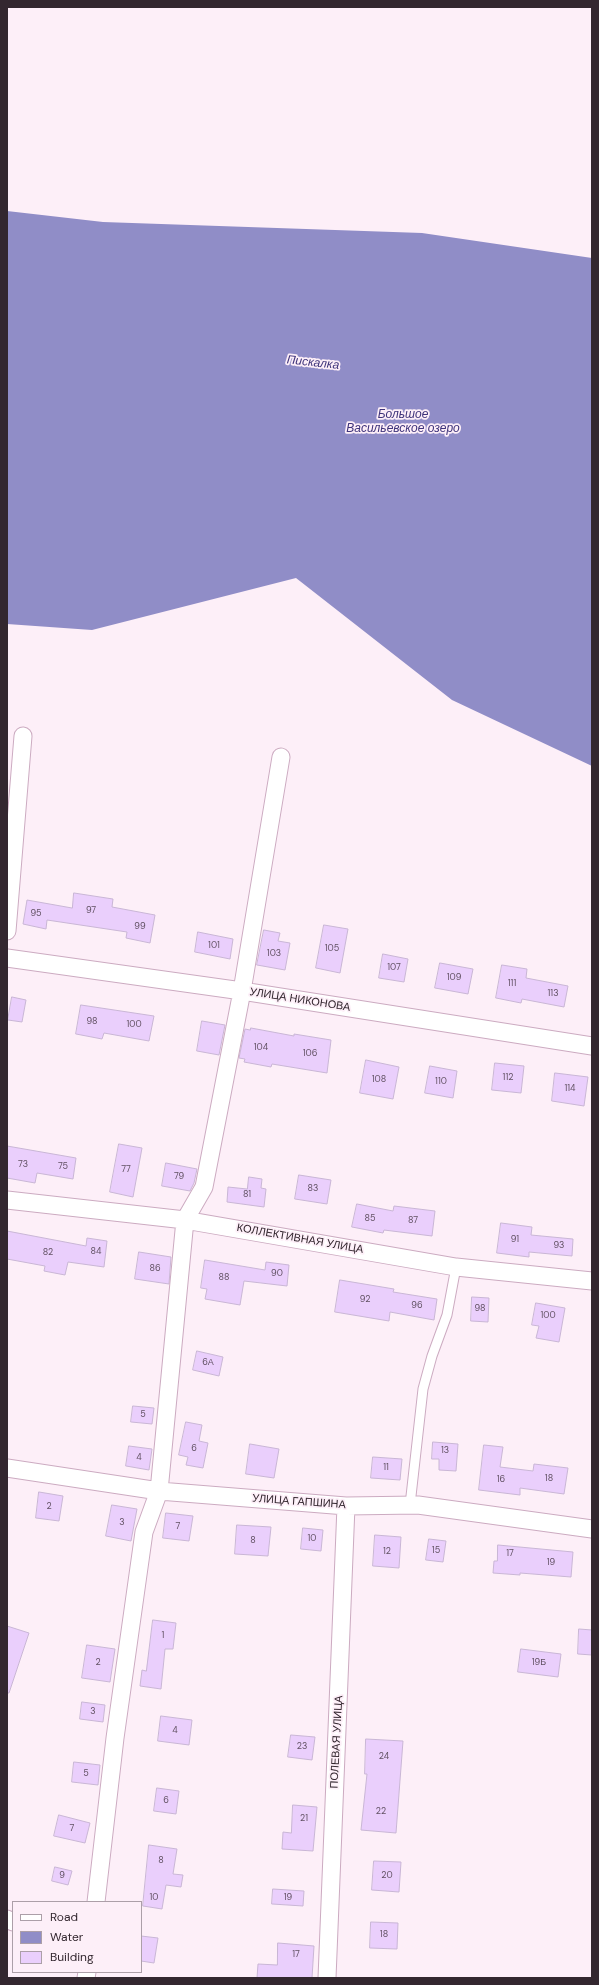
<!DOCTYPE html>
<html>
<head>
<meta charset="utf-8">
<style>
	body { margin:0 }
	#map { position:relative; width:599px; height:1985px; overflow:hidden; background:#fdeff8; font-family:"DM Sans",sans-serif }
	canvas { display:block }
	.frame { position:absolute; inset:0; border:8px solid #33272f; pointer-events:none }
	.legend { position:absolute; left:12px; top:1901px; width:130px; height:72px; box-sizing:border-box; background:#fdeff8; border:1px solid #ac9fa8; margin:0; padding:5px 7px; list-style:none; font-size:12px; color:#33272f }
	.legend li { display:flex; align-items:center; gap:8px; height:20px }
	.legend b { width:20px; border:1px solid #ac9fa8 }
</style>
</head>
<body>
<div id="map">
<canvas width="599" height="1985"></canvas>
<div class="frame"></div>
<ul class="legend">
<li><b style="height:5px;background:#fff"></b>Road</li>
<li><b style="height:11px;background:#908dc7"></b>Water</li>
<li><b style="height:11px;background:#eacffc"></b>Building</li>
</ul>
</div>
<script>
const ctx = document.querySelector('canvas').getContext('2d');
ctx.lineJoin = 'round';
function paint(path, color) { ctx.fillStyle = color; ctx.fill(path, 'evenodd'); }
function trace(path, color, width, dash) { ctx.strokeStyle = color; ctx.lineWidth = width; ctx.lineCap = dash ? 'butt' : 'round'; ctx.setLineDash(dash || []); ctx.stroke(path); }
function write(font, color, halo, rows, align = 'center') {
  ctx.font = font + ' "DM Sans",sans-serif'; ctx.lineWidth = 3.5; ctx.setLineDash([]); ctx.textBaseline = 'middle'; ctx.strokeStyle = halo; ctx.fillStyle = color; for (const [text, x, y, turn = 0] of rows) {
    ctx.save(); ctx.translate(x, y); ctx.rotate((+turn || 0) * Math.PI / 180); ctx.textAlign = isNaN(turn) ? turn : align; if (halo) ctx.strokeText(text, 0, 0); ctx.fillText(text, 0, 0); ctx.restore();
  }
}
paint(new Path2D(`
	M 7,211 L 103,222 L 422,233 L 592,258 L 592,766 L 452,700 L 296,578 L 92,630 L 7,624 Z`), '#908dc7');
const building = new Path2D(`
	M 74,893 L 113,899 L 112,907 L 155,915 L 150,943 L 126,938 L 127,932 L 47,920 L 46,929 L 23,924 L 27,900 L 72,908 Z
	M 324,925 L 348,929 L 340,973 L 316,968 Z
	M 264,930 L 280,933 L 278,941 L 290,943 L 285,970 L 257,965 Z
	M 198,932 L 233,939 L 230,959 L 195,952 Z
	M 383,954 L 408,959 L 404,982 L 379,978 Z
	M 440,963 L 473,969 L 468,994 L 435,988 Z
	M 502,965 L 527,969 L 526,978 L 568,986 L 564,1007 L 522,999 L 521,1003 L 496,998 Z
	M 12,997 L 26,1000 L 22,1022 L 8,1020 Z
	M 81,1005 L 154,1016 L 149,1041 L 104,1033 L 102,1039 L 76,1034 Z
	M 202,1021 L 225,1025 L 219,1055 L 197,1051 Z
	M 251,1028 L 294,1036 L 294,1034 L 331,1040 L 327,1073 L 272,1064 L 271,1067 L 244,1062 L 245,1059 L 239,1058 L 245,1029 L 250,1030 Z
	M 366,1060 L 399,1067 L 393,1099 L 360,1093 Z
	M 495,1063 L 524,1066 L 521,1093 L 492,1090 Z
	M 430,1066 L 457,1071 L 453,1098 L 425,1093 Z
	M 555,1073 L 588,1077 L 584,1106 L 552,1101 Z
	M 119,1144 L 142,1148 L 133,1197 L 110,1192 Z
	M 7,1146 L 76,1158 L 73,1179 L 37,1173 L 35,1183 L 7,1178 Z
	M 166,1163 L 197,1169 L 194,1183 L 190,1191 L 162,1186 Z
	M 299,1175 L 331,1180 L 327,1204 L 295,1199 Z
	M 249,1177 L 262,1179 L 261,1188 L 266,1189 L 264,1207 L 227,1202 L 228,1187 L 247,1189 Z
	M 357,1204 L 393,1211 L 394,1206 L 435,1211 L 432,1236 L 384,1230 L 383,1233 L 352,1227 Z
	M 501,1223 L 532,1227 L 531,1235 L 573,1239 L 572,1256 L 529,1252 L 529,1257 L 497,1253 Z
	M 7,1231 L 86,1246 L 87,1238 L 107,1241 L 104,1267 L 68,1262 L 65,1275 L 44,1271 L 45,1266 L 7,1259 Z
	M 139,1252 L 171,1257 L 169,1284 L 135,1279 Z
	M 205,1260 L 265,1270 L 266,1262 L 289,1265 L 287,1286 L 244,1281 L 240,1305 L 205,1299 L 207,1289 L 201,1288 Z
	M 340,1280 L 394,1289 L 393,1292 L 437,1299 L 434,1320 L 390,1312 L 389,1321 L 335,1312 Z
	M 472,1297 L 489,1298 L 488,1322 L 471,1321 Z
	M 536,1303 L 565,1308 L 559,1342 L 536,1338 L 539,1326 L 532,1325 Z
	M 197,1351 L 223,1357 L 219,1376 L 193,1370 Z
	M 133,1406 L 154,1408 L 152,1424 L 131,1422 Z
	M 186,1422 L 202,1425 L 199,1441 L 208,1443 L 203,1468 L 186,1465 L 188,1457 L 179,1455 Z
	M 433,1442 L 458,1444 L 456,1471 L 439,1470 L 439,1459 L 432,1459 Z
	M 250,1444 L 279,1449 L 274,1478 L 246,1474 Z
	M 484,1445 L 503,1447 L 500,1467 L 533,1471 L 534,1464 L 568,1468 L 564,1494 L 520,1488 L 520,1495 L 479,1490 Z
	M 129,1446 L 152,1449 L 149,1470 L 126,1466 Z
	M 373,1457 L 402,1459 L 400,1480 L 371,1478 Z
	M 39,1492 L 63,1496 L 59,1521 L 36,1518 Z
	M 112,1505 L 137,1509 L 131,1541 L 106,1536 Z
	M 166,1513 L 193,1516 L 189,1541 L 163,1538 Z
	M 237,1525 L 271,1527 L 268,1556 L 235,1554 Z
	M 303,1528 L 323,1530 L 321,1551 L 301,1549 Z
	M 375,1535 L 401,1537 L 399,1568 L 373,1566 Z
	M 429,1539 L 446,1541 L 443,1562 L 426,1560 Z
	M 498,1545 L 573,1552 L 571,1577 L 520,1573 L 520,1575 L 493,1573 L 494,1561 L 497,1561 Z
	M 153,1620 L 176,1623 L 173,1649 L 165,1649 L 161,1689 L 140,1686 L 142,1670 L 146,1671 Z
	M 7,1626 L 29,1633 L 9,1693 L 7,1693 Z
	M 579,1629 L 592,1630 L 592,1655 L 578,1654 Z
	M 87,1645 L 115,1649 L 110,1682 L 82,1678 Z
	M 521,1649 L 561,1654 L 558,1677 L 518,1672 Z
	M 82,1702 L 105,1705 L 103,1722 L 80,1719 Z
	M 161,1716 L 192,1720 L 189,1745 L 158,1741 Z
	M 291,1735 L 315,1737 L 312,1760 L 288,1757 Z
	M 366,1739 L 403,1741 L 396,1833 L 361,1830 L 367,1774 L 365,1774 Z
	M 74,1762 L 100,1765 L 98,1785 L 72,1782 Z
	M 157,1788 L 179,1791 L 176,1814 L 154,1811 Z
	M 293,1805 L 317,1807 L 313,1851 L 282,1849 L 283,1832 L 291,1833 Z
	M 59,1815 L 90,1823 L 85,1843 L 54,1836 Z
	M 149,1845 L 177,1849 L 173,1874 L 183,1875 L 181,1887 L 166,1885 L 162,1909 L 143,1906 Z
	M 374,1861 L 401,1862 L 399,1892 L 372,1890 Z
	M 55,1867 L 72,1871 L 68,1885 L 52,1881 Z
	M 273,1889 L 304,1891 L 303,1906 L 272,1904 Z
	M 371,1922 L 398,1923 L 397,1949 L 370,1948 Z
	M 141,1936 L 158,1938 L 154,1963 L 141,1961 Z
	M 278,1943 L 314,1946 L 312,1978 L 257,1978 L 258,1964 L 277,1965 Z`);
paint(building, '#eacffc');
trace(building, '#c9b6d5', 1);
const service = new Path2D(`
	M 410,1505 L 423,1389 L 432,1356 L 447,1315 L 456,1267`);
const minor = new Path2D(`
	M 7,931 L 23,736
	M 7,958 L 242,991 L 592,1046
	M 7,1200 L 185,1220 L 456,1267 L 592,1281
	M 7,1468 L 159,1491 L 346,1506 L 418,1505 L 592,1529
	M 96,1902 L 115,1738 L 144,1532 L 159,1491 L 185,1220 L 204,1187 L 242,991 L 281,757
	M 7,1919 L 13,1922
	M 86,1978 L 87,1972
	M 327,1978 L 346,1506`);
trace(service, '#ccabc1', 11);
trace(minor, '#ccabc1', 19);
trace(service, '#fff', 9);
trace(minor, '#fff', 17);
write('9px', '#615162', null, [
	["97",91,911],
	["95",36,914],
	["99",140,927],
	["101",214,946],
	["105",332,949],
	["103",274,954],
	["107",394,968],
	["109",454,978],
	["111",512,984],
	["113",553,994],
	["98",92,1022],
	["100",134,1025],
	["104",261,1048],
	["106",310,1054],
	["112",508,1078],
	["108",379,1080],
	["110",441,1082],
	["114",570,1089],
	["73",23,1165],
	["75",63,1167],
	["77",126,1170],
	["79",179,1177],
	["83",313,1189],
	["81",247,1195],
	["85",370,1219],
	["87",413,1221],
	["91",515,1240],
	["93",559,1246],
	["84",96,1252],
	["82",48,1253],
	["86",155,1269],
	["90",277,1274],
	["88",224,1278],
	["92",365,1300],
	["96",417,1306],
	["98",480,1309],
	["100",548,1316],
	["6А",208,1363],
	["5",143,1415],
	["6",194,1449],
	["13",445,1451],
	["4",139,1458],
	["11",386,1468],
	["18",549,1479],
	["16",501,1480],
	["2",49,1507],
	["3",122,1523],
	["7",178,1527],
	["10",312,1539],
	["8",253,1541],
	["15",436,1551],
	["12",387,1552],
	["17",510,1554],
	["19",551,1563],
	["1",163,1636],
	["2",98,1663],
	["19Б",539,1663],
	["3",93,1712],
	["4",175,1731],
	["23",302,1747],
	["24",384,1757],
	["5",86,1774],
	["6",166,1801],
	["22",381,1812],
	["21",304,1819],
	["7",72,1829],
	["8",161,1861],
	["9",62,1876],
	["20",387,1876],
	["10",154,1898],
	["19",288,1898],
	["18",384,1935],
	["17",296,1955]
]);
write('11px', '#33272f', '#fdeff8', [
	["УЛИЦА НИКОНОВА",300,1000,9],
	["КОЛЛЕКТИВНАЯ УЛИЦА",300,1239,10],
	["УЛИЦА ГАПШИНА",299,1502,4],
	["ПОЛЕВАЯ УЛИЦА",337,1742,-87]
]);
write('italic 12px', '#3e337a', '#fdeff8', [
	["Пискалка",313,363,6],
	["Большое",403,415],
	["Васильевское озеро",403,429]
]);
</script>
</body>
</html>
